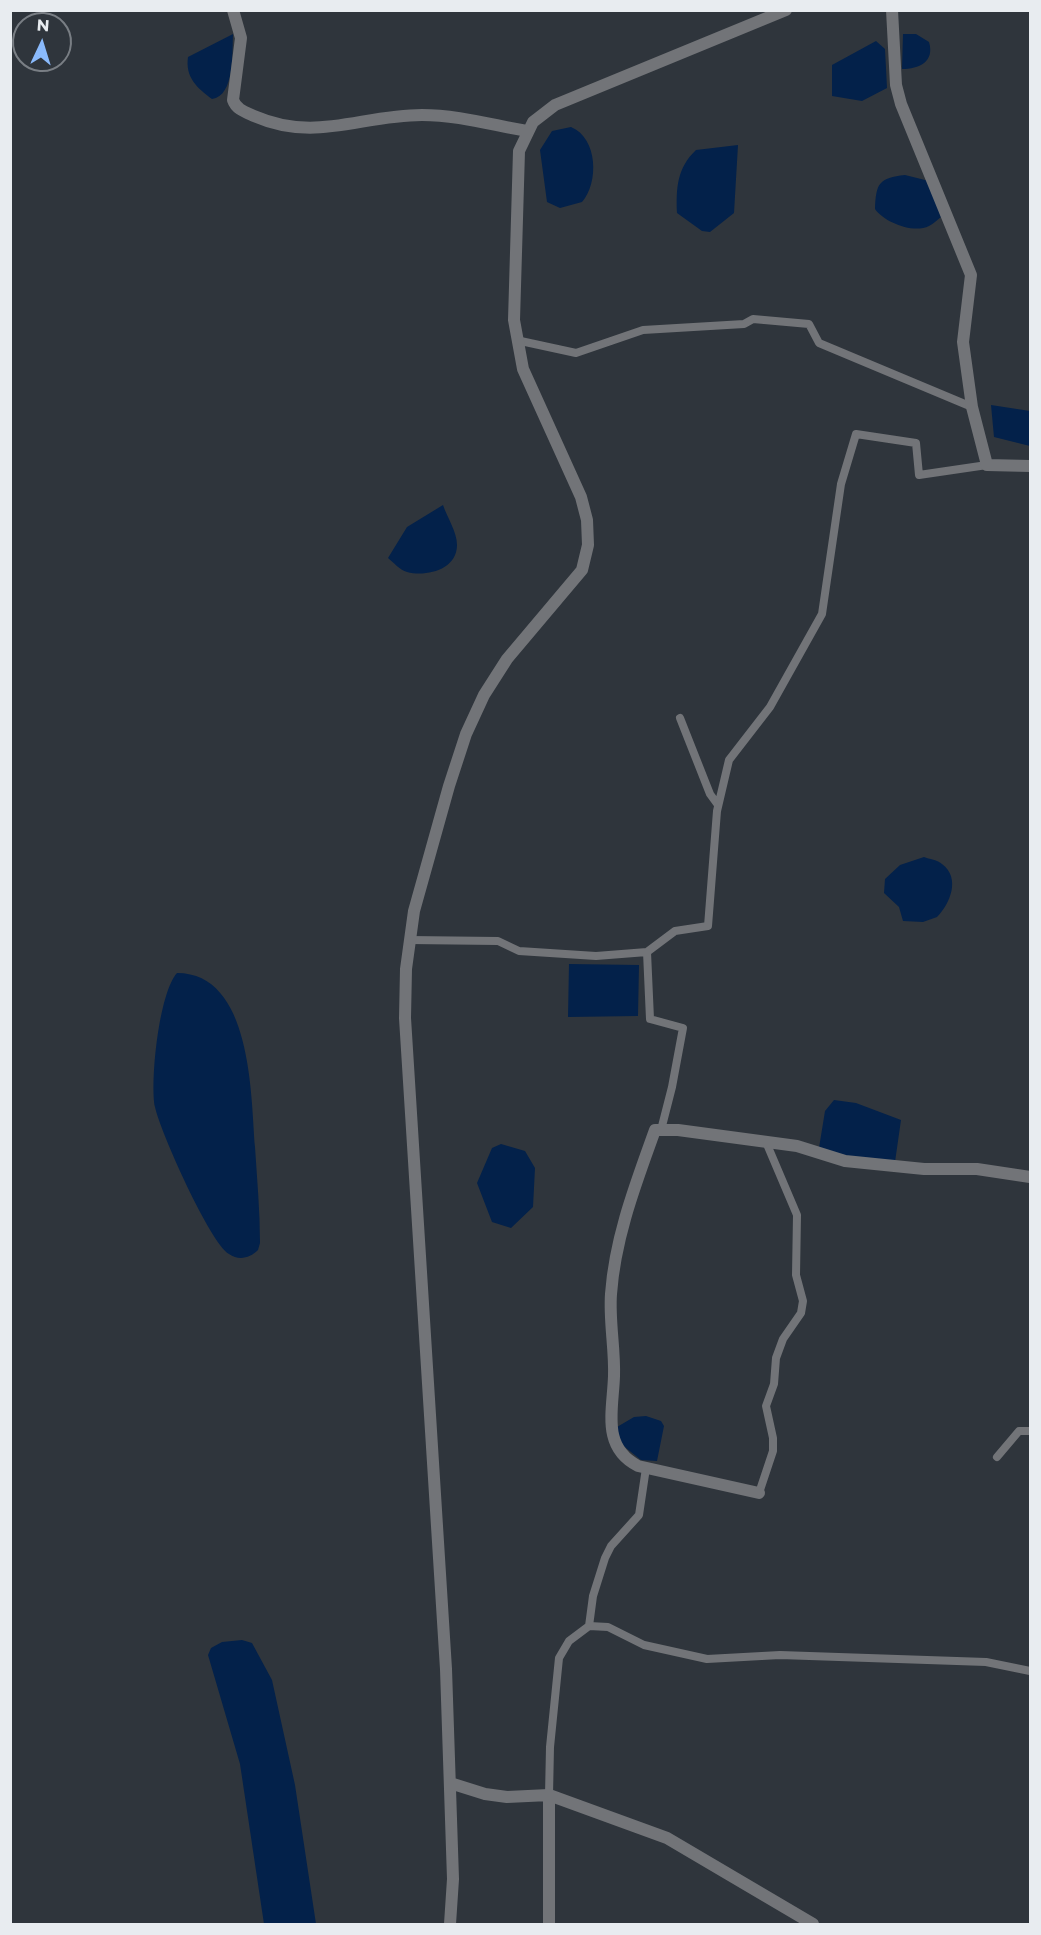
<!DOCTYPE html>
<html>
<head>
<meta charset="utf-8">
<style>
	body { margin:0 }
	#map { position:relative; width:1041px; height:1935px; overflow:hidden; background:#2f353c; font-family:Montserrat,sans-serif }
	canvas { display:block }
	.frame { position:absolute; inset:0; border:12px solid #e8ecf0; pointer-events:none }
	.north { position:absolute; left:12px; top:12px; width:60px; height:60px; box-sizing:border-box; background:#2f353c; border:2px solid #797e84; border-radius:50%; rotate:4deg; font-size:16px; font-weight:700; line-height:24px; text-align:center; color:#e8ecf0 }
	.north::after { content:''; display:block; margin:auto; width:21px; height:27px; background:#8abafc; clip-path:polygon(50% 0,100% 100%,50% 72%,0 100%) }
</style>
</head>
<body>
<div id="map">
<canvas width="1041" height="1935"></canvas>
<div class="frame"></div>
<div class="north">N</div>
</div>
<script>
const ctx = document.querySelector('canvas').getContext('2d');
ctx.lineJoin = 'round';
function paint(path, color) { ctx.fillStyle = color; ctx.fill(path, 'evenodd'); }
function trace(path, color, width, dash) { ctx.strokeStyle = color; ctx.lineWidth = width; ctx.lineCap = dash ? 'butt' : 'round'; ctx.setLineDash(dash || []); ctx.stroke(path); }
paint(new Path2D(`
	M 233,34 C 232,52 235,96 212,99 C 197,88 185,77 188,57 Z
	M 903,34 L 916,34 L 929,42 C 935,62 919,69 902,69 Z
	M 876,41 L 885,49 L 887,88 L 862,101 L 832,96 L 832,65 Z
	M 571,127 C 598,138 599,183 582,202 L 560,208 L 547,202 L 540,150 L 552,131 Z
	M 738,145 L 734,213 L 710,232 L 702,231 L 677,213 C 676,188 677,168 696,150 Z
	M 905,175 L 929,181 L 941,217 C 937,220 933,224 929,226 C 913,234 884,222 875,209 C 876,183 879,178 905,175 Z
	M 991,405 L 1030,411 L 1030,446 L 994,437 Z
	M 443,505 C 447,517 457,532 457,545 C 457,570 426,577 407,572 C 400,570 394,563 388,558 L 407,527 Z
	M 924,857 C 929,859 938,860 942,864 C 961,878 950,904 937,917 L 923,922 L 903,921 L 899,907 L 884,893 L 885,879 L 900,865 Z
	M 569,964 L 639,965 L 638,1016 L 568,1017 Z
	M 177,973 C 252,973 251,1095 255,1147 C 257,1179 260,1211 260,1243 L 258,1250 C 250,1258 239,1261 229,1254 C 210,1243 160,1131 155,1107 C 150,1081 159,993 177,973 Z
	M 834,1100 L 856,1103 L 901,1120 L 895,1162 L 863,1160 L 819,1148 L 825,1111 Z
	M 501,1144 L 525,1151 L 535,1168 L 533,1207 L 511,1228 L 492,1222 L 477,1183 L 492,1148 Z
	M 646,1416 L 661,1421 L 664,1426 L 657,1461 L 641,1460 L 621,1444 L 617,1427 L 634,1417 Z
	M 242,1640 L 252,1643 L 272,1680 L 295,1785 L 316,1924 L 264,1924 L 240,1764 L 208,1655 L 211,1648 L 222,1642 Z`), '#03214a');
trace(new Path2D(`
	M 516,340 L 576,353 L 643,330 L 744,324 L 753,319 L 809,324 L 819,343 L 972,407
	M 680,718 L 710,794 L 718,805
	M 409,940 L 498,941 L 519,951 L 596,956 L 647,952 L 675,931 L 708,926 L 717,811 L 729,760 L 770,707 L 822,614 L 841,484 L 856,434 L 916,443 L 919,475 L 987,465
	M 647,952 L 650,1019 L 683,1028 L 672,1087 L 661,1130
	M 997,1457 L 1019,1431 L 1030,1431
	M 759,1493 L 773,1451 L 773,1438 L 766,1406 L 774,1384 L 776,1358 L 783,1339 L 801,1313 L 803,1301 L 796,1275 L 797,1215 L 766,1142
	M 589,1626 L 608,1627 L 644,1645 L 707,1659 L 780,1655 L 986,1662 L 1030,1671
	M 549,1795 L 550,1747 L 559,1658 L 569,1641 L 589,1626 L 593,1596 L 605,1558 L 611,1546 L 639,1515 L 646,1468`), '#727478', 8);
trace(new Path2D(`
	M 233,10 L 241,38 L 233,100 C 236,109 245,112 254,116 C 316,143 360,115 422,115 C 457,115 492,125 527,131
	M 892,10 L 896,85 L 901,104 L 971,275 L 963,342 L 972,407 L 987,465 L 1030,466
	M 759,1493 L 638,1466 C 601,1447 613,1410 614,1376 C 615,1349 609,1321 611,1294 C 615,1237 636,1183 655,1130 L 678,1130 L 797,1146 L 845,1161 L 924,1169 L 977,1169 L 1030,1177
	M 450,1783 L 485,1794 L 507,1797 L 549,1795 L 667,1838 L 813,1924
	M 549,1795 L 549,1924
	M 450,1924 L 453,1879 L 446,1669 L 405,1018 L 406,969 L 414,911 L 449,786 L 466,734 L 484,695 L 507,659 L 582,570 L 588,545 L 587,520 L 581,497 L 523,369 L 514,320 L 519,151 L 533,122 L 555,105 L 786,10`), '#727478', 12);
</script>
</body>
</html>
